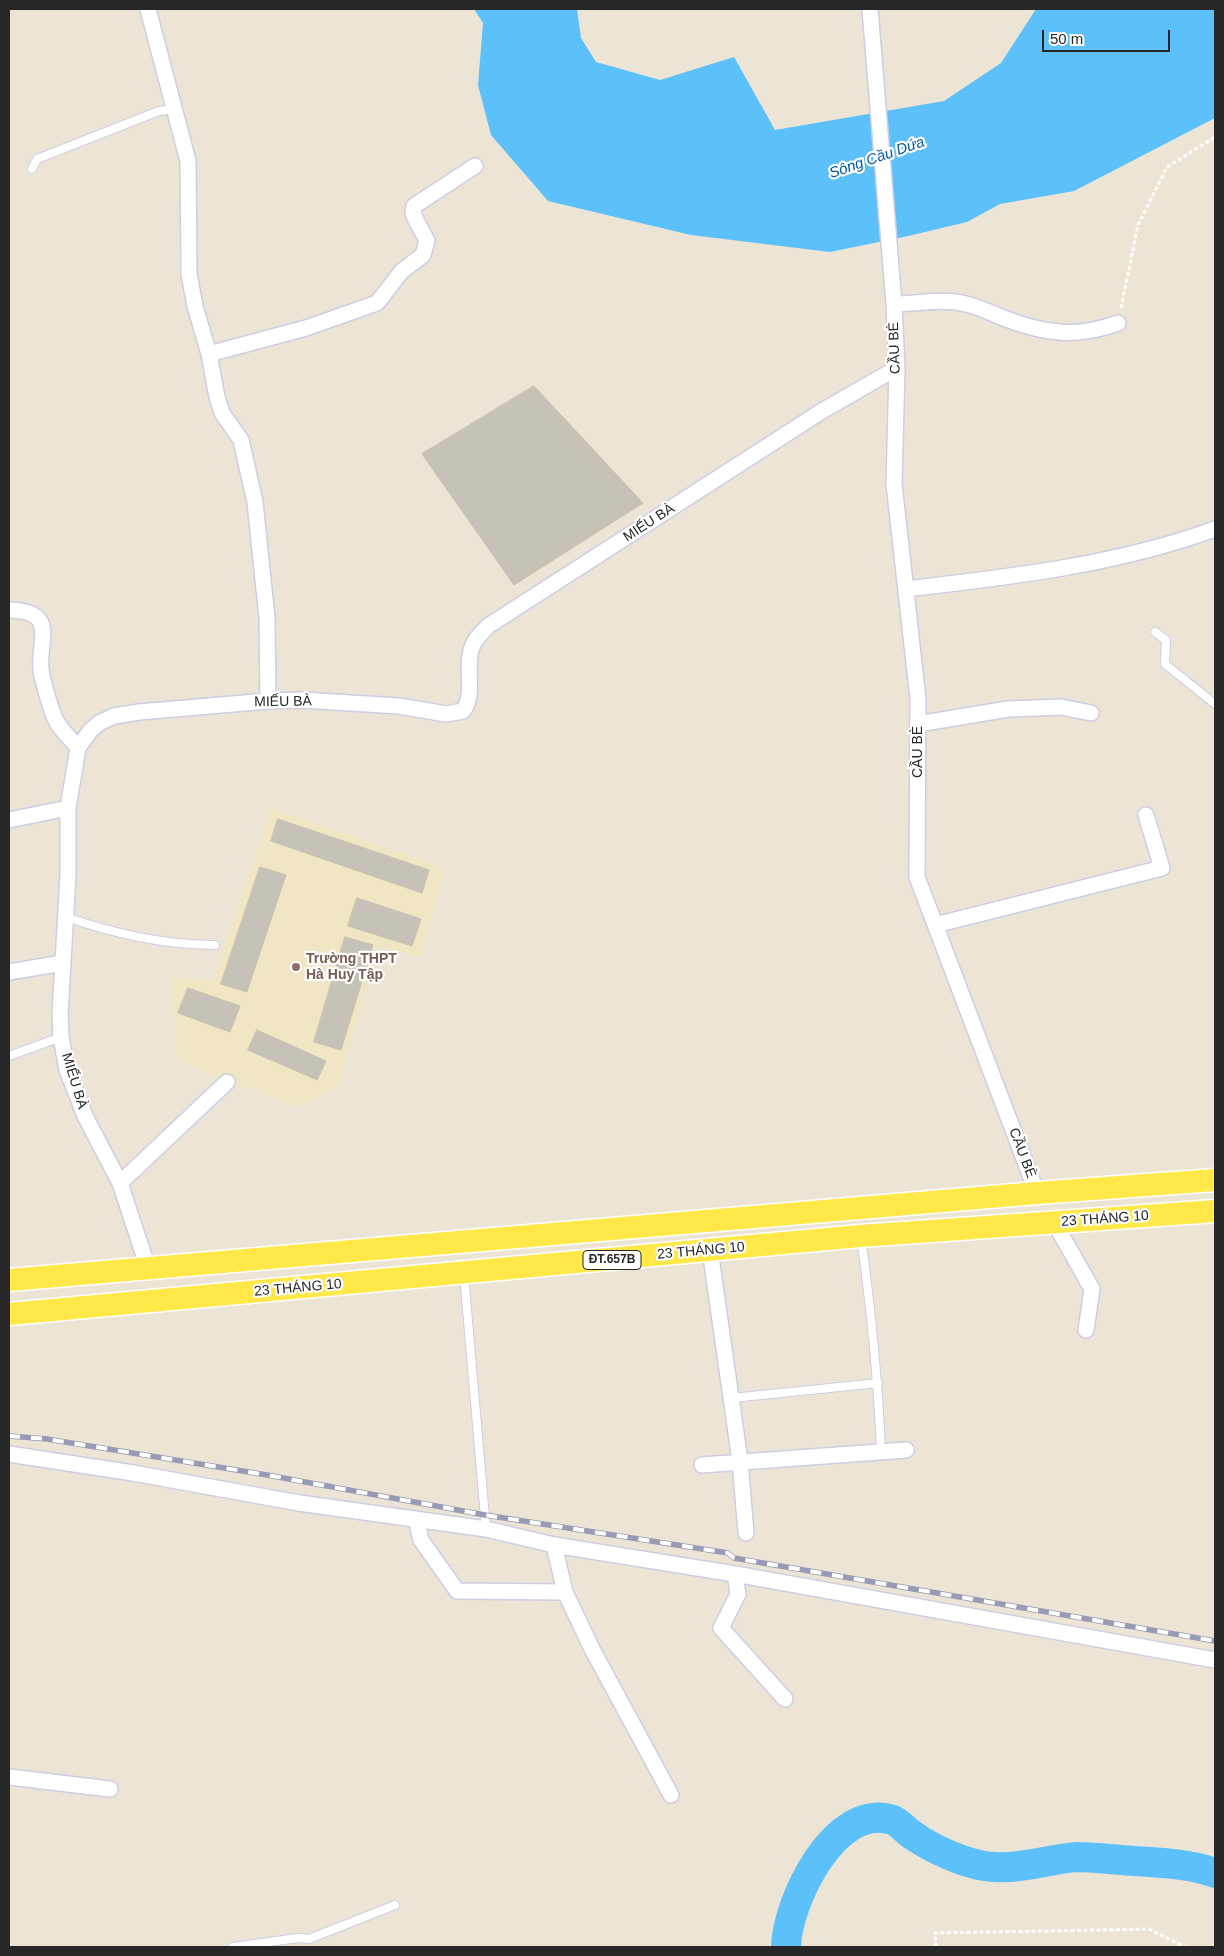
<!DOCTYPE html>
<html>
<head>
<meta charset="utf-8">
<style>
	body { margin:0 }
	#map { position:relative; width:1224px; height:1956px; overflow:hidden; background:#ece5d6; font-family:Helvetica,sans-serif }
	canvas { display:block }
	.frame { position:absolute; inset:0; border:10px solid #272727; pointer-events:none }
	.scale { position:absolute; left:1042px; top:30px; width:128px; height:22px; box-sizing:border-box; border:2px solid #272727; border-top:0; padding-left:6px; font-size:15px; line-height:18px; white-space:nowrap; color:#272727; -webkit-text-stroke:4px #fff; paint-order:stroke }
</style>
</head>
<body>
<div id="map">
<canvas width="1224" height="1956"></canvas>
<div class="frame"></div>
<div class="scale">50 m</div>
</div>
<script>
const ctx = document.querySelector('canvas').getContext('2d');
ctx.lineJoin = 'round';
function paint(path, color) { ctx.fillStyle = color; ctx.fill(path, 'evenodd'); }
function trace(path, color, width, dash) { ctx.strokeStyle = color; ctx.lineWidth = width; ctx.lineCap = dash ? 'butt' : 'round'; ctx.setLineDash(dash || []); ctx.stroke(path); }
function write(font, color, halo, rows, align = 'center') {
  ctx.font = font + ' Helvetica,sans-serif'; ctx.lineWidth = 4.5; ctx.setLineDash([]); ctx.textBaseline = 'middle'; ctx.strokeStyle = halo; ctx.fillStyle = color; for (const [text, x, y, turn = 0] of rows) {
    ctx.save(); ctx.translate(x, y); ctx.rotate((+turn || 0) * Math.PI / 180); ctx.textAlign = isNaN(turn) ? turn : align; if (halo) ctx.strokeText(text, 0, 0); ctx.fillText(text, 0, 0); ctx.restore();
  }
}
paint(new Path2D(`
	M 271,808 L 426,861 L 445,871 L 420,956 L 378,947 L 339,1083 L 304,1107 L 209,1075 L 177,1059 L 172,977 L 214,980 Z`), '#f0e6c3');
paint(new Path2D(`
	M 474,9 L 577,9 L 581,38 L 596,62 L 660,80 L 734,57 L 775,130 L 944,101 L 1001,63 L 1036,9 L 1215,9 L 1215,118 L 1074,191 L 1000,204 L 967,222 L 908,236 L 830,252 L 691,235 L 548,201 L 491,135 L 478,85 L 483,23 Z`), '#5cc0fb');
trace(new Path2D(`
	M 786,1947 C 787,1902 835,1801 893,1820 C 900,1823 907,1832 914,1836 C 934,1850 969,1866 994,1867 C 1023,1869 1049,1859 1077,1857 C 1092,1857 1107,1859 1122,1860 C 1154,1863 1185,1862 1215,1873`), '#5cc0fb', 30);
const building = new Path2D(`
	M 534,386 L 643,503 L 514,585 L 422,454 Z
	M 278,819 L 429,870 L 422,893 L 271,841 Z
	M 260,867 L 286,875 L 247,992 L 221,984 Z
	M 357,898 L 421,919 L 412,946 L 348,926 Z
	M 345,937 L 373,945 L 341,1050 L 314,1042 Z
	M 188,988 L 240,1006 L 230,1032 L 178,1013 Z
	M 257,1030 L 326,1061 L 317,1080 L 248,1050 Z`);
paint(building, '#c7c2b7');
trace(building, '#c7c1b0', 1);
const lane = new Path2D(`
	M 32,169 L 37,159 L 159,111 L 175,109
	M 1155,632 L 1166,640 L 1165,664 L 1215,704
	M 66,917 C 115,934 163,945 215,945
	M 9,1056 L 61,1037
	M 861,1237 C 871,1309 878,1379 881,1452
	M 464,1275 L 486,1529
	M 732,1398 L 878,1383
	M 233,1947 L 298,1938 L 309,1939 L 395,1905`);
const street = new Path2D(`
	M 148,9 L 188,161 L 189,274 L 195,306 L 209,354 L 217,397 L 222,413 L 241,440 L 255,502 L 267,618 L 268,701
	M 870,9 L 894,304 L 897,368 L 894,484 L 918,699 L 917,877 L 1037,1193
	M 894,304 C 919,304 941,298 966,304 C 980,307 993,314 1006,319 C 1046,334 1077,338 1118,323
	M 209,354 L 306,328 L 377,303 L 402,271 L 423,255 L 427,241 L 413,214 L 414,206 L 475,166
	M 906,589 C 1010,577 1116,565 1215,529
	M 9,610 C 63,611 34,646 42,676 C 46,690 50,711 58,724 C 63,732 72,740 78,748
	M 918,724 L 1008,709 L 1061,707 L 1091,713
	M 9,820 L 68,808
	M 935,925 L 1162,868 L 1146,815
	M 9,972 L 63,963
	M 120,1183 L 227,1082
	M 1054,1222 L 1092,1289 L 1086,1330
	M 710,1250 L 740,1461 L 746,1533
	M 148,1268 L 120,1183 L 85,1116 L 67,1070 L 61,1037 L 60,1014 L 68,875 L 68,808 L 78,748 L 90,731 L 99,723 L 114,716 L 139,712 L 268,701 L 302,700 L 399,706 L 446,714 L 463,711 C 477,693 462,662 475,641 C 478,636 484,631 488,626 L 822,411 L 897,368
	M 9,1454 L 133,1473 L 299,1503 L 486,1529 L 554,1545 L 735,1574 L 1215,1660
	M 702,1465 L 906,1450
	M 416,1519 L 421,1540 L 457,1591 L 565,1592
	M 554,1545 L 565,1592 L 592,1649 L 671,1795
	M 735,1574 L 738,1594 L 721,1628 L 785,1699
	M 9,1777 L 110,1789`);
const primary = new Path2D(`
	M 9,1280 L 1037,1193 L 1215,1180
	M 9,1314 L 860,1236 L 1215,1211`);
trace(lane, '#cccee3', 10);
trace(street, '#cccee3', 18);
trace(primary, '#fff', 25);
trace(new Path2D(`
	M 1121,308 L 1138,225 L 1167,167 L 1215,137
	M 936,1947 L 935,1933 L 1149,1929 L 1185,1947`), '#fff', 3, [4, 2.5]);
trace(lane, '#fff', 8);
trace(street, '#fff', 15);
trace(primary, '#ffe848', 22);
const rail = new Path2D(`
	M 9,1436 L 47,1439 L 267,1475 L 485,1515 L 728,1553 L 734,1558 L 1215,1641`);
trace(rail, '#999ab4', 5.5);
trace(rail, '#fff', 4, [11]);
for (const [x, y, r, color] of [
	[296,967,5,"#8d6e63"]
]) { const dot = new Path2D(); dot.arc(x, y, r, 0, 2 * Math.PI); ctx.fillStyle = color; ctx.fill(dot); trace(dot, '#fff', 2); }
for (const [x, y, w] of [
	[612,1260,58]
]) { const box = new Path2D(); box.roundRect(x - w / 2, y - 9.5, w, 19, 4); ctx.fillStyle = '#fff'; ctx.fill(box); trace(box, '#272727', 1); }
write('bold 12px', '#272727', null, [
	["ĐT.657B",612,1260]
]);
write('14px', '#272727', '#fff', [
	["CẦU BÈ",895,348,-92],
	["MIẾU BÀ",649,523,-33],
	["MIẾU BÀ",283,702,-1],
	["CẦU BÈ",918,752,-90],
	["MIẾU BÀ",74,1081,73],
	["CẦU BÈ",1022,1153,69],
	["23 THÁNG 10",1105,1219,-4],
	["23 THÁNG 10",701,1251,-5],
	["23 THÁNG 10",298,1288,-5]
]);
write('bold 14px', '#785e54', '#fff', [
	["Trường THPT",306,959],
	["Hà Huy Tập",306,975]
], 'left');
write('italic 15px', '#0059a2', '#fff', [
	["Sông Cầu Dứa",877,158,-19]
]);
</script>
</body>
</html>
